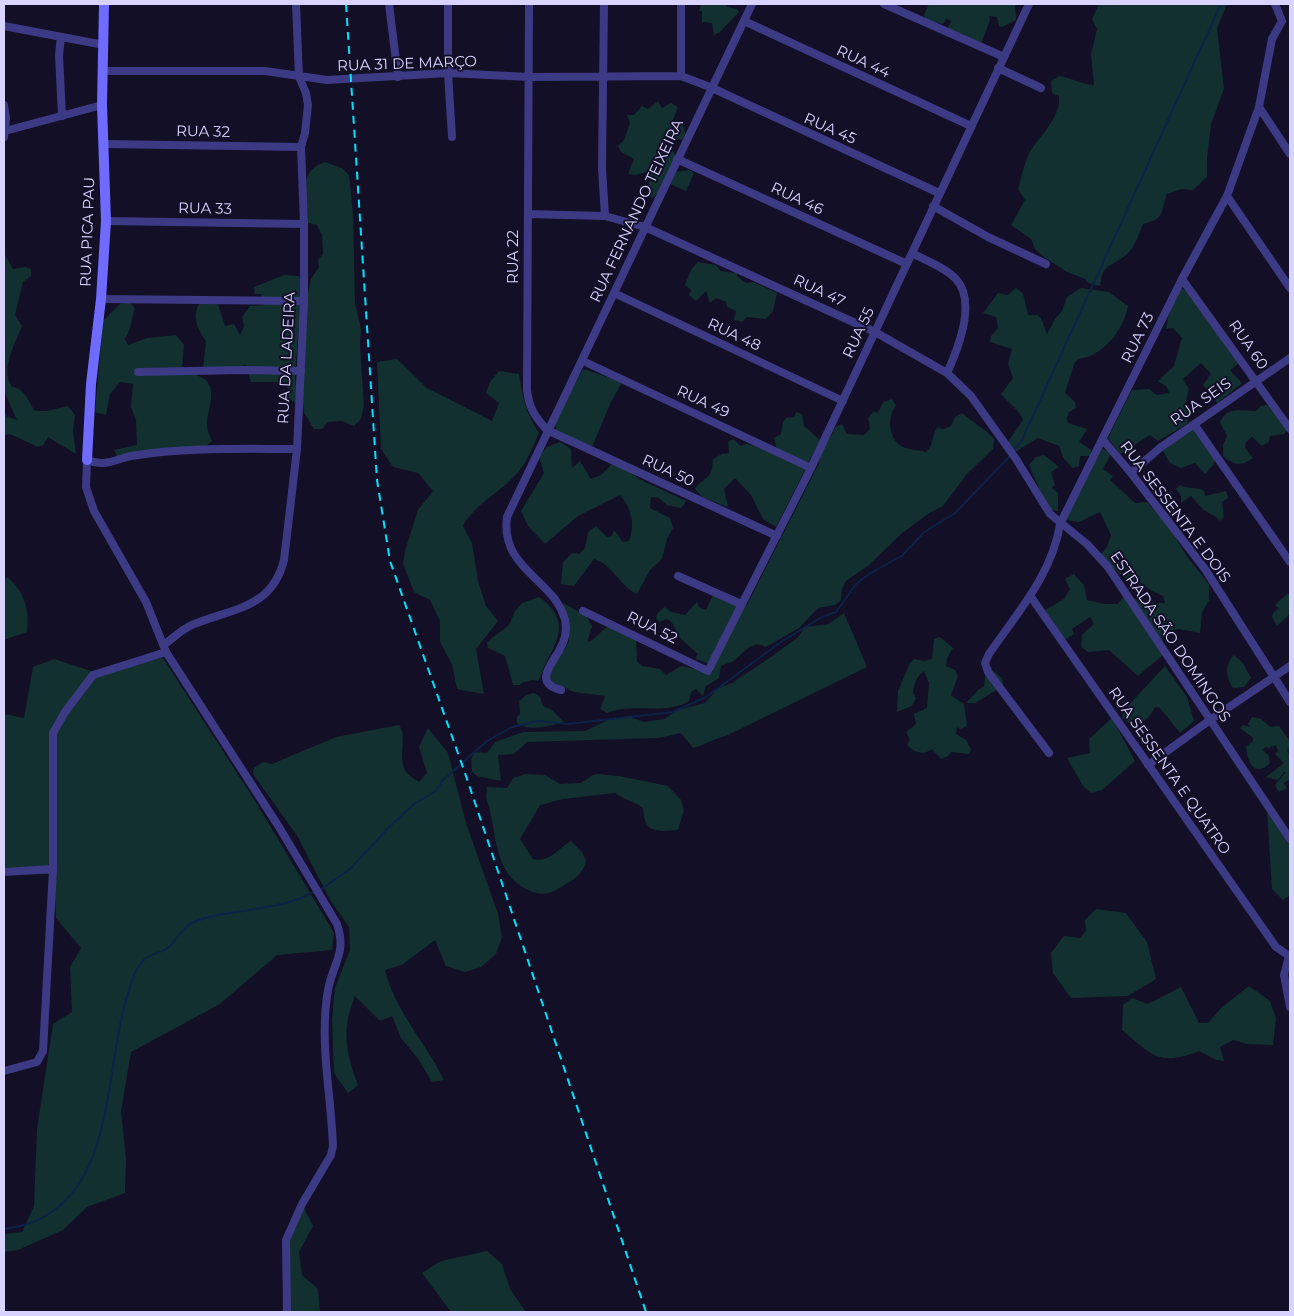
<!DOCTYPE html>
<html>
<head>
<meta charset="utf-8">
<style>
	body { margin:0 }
	#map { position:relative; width:1294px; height:1316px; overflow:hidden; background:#130f26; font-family:Montserrat,sans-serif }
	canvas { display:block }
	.frame { position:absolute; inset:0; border:5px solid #d9d4ff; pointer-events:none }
</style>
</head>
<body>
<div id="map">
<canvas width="1294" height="1316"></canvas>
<div class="frame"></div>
</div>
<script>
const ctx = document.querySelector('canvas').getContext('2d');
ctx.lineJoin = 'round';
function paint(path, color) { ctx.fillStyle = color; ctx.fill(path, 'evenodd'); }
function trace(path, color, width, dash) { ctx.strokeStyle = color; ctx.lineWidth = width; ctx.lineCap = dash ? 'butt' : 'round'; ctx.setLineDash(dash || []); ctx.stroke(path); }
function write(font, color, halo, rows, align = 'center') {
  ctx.font = font + ' Montserrat,sans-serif'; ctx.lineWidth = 4; ctx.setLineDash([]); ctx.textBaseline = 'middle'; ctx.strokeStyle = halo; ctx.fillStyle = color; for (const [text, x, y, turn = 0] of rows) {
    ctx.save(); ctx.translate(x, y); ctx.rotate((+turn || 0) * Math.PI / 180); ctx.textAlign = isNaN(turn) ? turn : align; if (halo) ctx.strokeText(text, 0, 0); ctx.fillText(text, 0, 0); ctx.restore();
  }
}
paint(new Path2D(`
	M 701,4 L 726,4 L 727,7 L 737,9 L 739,12 L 720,32 L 714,35 L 712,23 L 702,22 L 702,11 L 699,11 Z
	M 929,4 L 1015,4 L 1016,20 L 1002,27 L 999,26 L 997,17 L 989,16 L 990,20 L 981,44 L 952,32 L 948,28 L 951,21 L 946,19 L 943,24 L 927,21 L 924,15 Z
	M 1099,4 L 1227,4 L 1217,28 L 1224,89 L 1211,124 L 1207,158 L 1207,177 L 1193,190 L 1182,189 L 1167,194 C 1160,213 1165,219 1143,224 C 1138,237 1134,250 1122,258 C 1107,268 1103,265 1100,286 L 1088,283 L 1085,279 L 1067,272 L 1044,257 L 1035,249 L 1031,239 L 1011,225 L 1025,200 L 1018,189 C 1021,179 1023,168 1027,158 C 1036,137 1061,121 1059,96 L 1052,93 L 1051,81 L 1059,76 C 1072,78 1081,84 1094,85 L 1091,54 L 1097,29 L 1092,19 Z
	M 658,101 L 662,108 L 671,103 L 678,107 L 673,120 L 683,125 L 685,133 L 683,140 L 677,138 L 669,147 L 675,154 L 672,167 L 675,172 L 689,170 L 694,173 L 686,191 L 670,184 L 652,198 L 647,192 L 650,176 L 646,172 L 636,175 L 628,174 L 634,159 L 621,152 L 618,146 L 624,140 L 630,123 L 627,115 L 634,115 L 642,106 L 648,109 Z
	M 325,162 L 342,168 L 349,175 L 353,214 L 355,303 L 361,329 L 360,345 L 364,406 L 361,419 L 354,426 L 342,421 L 328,422 L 322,429 L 314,429 L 304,413 L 302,395 L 306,304 L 311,279 L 319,267 L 318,260 L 323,254 L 322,235 L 317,225 L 308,223 C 309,198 295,172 325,162 Z
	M 4,253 L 13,269 L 25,267 L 31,269 L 31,276 L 23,282 L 15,315 L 22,326 C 15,344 0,369 12,387 C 25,388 28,401 35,411 L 47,411 L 68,406 L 75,415 L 73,430 L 76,454 L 48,437 L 43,445 L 38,447 L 10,434 L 4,435 L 4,410 L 6,416 L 17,420 L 4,391 Z
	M 698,262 L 716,265 L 721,271 L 737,273 L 737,276 L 746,283 L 753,282 L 777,293 L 773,311 L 766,319 L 747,317 L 742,322 L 734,320 L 736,311 L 727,307 L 726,302 L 716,298 L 710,303 L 706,291 L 696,301 L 689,295 L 691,290 L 685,285 L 691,270 Z
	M 284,275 L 299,276 L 302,284 L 295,376 L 297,396 L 295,403 L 289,398 L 288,389 L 284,382 L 251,382 L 246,365 L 233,368 L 203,369 L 206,341 C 199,331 191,317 199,304 L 218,304 L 225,326 L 234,324 L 240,335 L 244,326 L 242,317 L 250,306 L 264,305 L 261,294 L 255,294 L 254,287 Z
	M 1016,288 L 1023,294 L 1028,315 L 1037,315 L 1041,318 L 1047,334 L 1055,319 L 1062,311 L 1067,297 L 1081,288 L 1109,292 L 1128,306 C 1124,330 1102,357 1078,359 L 1074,364 L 1065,393 L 1075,402 L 1076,408 L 1069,412 L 1067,418 L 1068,423 L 1087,429 L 1079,442 L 1091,450 L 1091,456 L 1080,456 L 1079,466 L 1072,468 L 1063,457 L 1059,446 L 1038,438 L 1015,452 L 1007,443 L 1023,420 C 1020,410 1008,403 1001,394 L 1013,378 L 1008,364 L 1012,349 L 990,342 L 991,336 L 998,328 L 996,317 L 983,313 L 998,293 L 1008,295 Z
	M 1181,288 L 1189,292 L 1239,363 L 1230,370 L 1242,383 L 1217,403 L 1203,385 L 1211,374 L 1201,363 L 1183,379 L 1189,389 L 1186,401 L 1188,423 L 1158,441 L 1150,435 L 1120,454 L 1108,438 L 1132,390 L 1150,389 L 1156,395 L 1169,393 L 1167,387 L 1158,381 L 1174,366 L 1182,338 L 1173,328 L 1166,329 L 1169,313 Z
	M 129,302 L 135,308 C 130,322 133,325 125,339 L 128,345 L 147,338 L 176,335 L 184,345 L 182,368 C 189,374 197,374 204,379 C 219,390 206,412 207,425 C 207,430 210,436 212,441 L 206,446 L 117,456 L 114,450 L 137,445 L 136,420 L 131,407 L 133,384 L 120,382 L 110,394 L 106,415 L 95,412 L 103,321 L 121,303 Z
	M 397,359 L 427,388 L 492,421 L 499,403 L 486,393 L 490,382 L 499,371 L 519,374 C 522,396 526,414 539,433 C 533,446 528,460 519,471 C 502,492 475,503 463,526 L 472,543 L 478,581 L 486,606 L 498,621 L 476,649 L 484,694 L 457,689 L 452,664 L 440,642 L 440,621 L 430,600 L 414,592 L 403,564 L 405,551 L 418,510 L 433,491 L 418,473 L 393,467 L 381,449 L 377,362 Z
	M 583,369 L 622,382 L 611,402 L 592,447 L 556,431 L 555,421 Z
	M 892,399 L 896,405 C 887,416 888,440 903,447 C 910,450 918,450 926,452 C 934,445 931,437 937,428 L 944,429 L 951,426 L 955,417 L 962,413 C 972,422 986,429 994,439 L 993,449 L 967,474 L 943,506 L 929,513 L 901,534 L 869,565 L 846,581 L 842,589 L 841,600 L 835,605 L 818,608 L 799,628 L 766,647 C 750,638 744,655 732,662 C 729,663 724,664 721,666 L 719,678 L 706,686 L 703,696 L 696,689 L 691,692 L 689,701 C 663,716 635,702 607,713 L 600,709 L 605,696 L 574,692 L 550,681 C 546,663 567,655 569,639 C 570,629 565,613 563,603 L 586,616 L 592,626 L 587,642 L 591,641 L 610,624 L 636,639 L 637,661 L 642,666 L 660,669 L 666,675 L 681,666 L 701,670 L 708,674 L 713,672 L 713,666 L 695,658 L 698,654 L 681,639 L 671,621 L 666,619 L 660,622 L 656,619 L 657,614 L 664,607 L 671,612 L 685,615 L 697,602 L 699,607 L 706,610 L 713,595 L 742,608 L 747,605 L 819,463 C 820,451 831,439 835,427 L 842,424 L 847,434 L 864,435 L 870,429 L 868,418 L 874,411 L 878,413 L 883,402 Z
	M 1267,405 L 1288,429 L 1284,434 L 1270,436 L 1269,442 L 1262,446 L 1252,437 L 1246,442 L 1245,448 L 1253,458 C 1241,467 1234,465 1223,456 L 1223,445 L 1227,436 L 1220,422 C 1227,406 1241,411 1256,411 L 1261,406 Z
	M 796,412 L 802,414 L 804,426 L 820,440 L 776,527 L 763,519 L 751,495 L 735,478 L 724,489 L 728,507 L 702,497 L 695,489 C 699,482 708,479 711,472 C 713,468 712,464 713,459 L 722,454 L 729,453 L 728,442 L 733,439 L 741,446 L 746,444 L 777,450 L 774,438 L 781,434 L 783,422 L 786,418 L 794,417 Z
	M 1194,429 L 1216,456 L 1214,464 L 1205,474 L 1195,463 L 1181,468 L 1170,463 L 1162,449 Z
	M 560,442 L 571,449 L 572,468 L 580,461 L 591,479 L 601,475 L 615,461 L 639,479 L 686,501 L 681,508 L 667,505 L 659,498 L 651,497 L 650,508 L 670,518 L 673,528 L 667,539 L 662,559 L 650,570 L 637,594 C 619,586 613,564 594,559 L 574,586 L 561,584 L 563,562 L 572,553 L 579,554 L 585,548 L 588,532 L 596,526 L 607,537 L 612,536 L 614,530 L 623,542 L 629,541 C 635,524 632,509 620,495 L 578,516 L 545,544 L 528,526 L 521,511 L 544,473 L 539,457 L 547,447 Z
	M 1102,448 L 1111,454 L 1103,469 L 1113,476 L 1110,480 L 1135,503 L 1147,502 L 1169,527 L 1188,558 L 1209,584 L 1209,600 L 1202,613 L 1200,633 L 1179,629 L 1166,631 L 1162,640 L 1163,655 L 1138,676 L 1109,650 L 1088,652 L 1081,647 L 1082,635 L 1094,624 L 1090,617 L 1072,629 L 1074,634 L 1065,640 L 1045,610 L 1064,599 L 1070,589 L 1065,579 L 1074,574 L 1084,585 L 1087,600 L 1105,604 L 1118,604 L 1123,597 C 1136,598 1152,604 1165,603 L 1163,596 L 1152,591 L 1141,583 L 1124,578 L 1100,555 L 1107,547 L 1111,535 L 1100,512 L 1079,522 L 1066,520 Z
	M 1044,455 L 1059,467 L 1051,472 L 1055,485 L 1052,488 L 1058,493 L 1058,511 L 1051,510 L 1041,493 L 1029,465 L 1036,457 Z
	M 1180,485 C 1189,490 1196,486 1204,491 L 1205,496 L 1226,491 L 1228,498 L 1222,502 L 1224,517 L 1220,521 C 1213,513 1210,515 1203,509 C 1198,505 1195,500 1191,496 L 1181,503 L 1181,496 L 1176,489 Z
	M 7,577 C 24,590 30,611 27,632 L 4,640 L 4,580 Z
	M 1288,593 L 1290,595 L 1290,614 L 1277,626 L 1272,617 L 1273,613 L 1279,608 L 1275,605 Z
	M 539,597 C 565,616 563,633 548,659 C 544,666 542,674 538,681 L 532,680 L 521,683 L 520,685 L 513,685 L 505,656 L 488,648 L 487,642 L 509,625 L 515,611 L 522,603 Z
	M 844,613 L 867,667 L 726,736 C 714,738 705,745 693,748 L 681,733 L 658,738 L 527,742 L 514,754 L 498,755 L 501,781 L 477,776 L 472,772 L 471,759 L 475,752 L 487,753 L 495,742 L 523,732 L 585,731 L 608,720 L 630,717 L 644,722 L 664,719 L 678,710 L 705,703 L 718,688 L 732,683 L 771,657 L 798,637 L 805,627 L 828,624 Z
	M 940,637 L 953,648 L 947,658 L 946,666 L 955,670 L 958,676 L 951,695 L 964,704 L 967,726 L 960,729 L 957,727 L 956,734 L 966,740 L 971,749 L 969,754 L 951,752 L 948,756 L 941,759 L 932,749 C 923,756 914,752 907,745 L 910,740 L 906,732 L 916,724 L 914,714 L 927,708 L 929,683 L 924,671 C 916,677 914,684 913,693 L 916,698 L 912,706 L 897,712 L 898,691 L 910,663 L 914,659 L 924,661 L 932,659 L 934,639 Z
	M 1234,655 L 1243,663 L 1251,678 L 1244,687 L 1233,688 C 1226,677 1224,665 1234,655 Z
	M 163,658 L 257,804 L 334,933 L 332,950 L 277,955 L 220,1004 L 131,1052 L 121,1111 L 126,1159 L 125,1193 L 87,1207 L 63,1230 L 18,1250 L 4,1252 L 4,1234 L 22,1232 L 34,1206 L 37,1129 L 53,1024 L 72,1012 L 70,967 L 81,948 L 56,918 L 54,874 L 4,875 L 4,714 L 24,718 L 33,667 L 54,659 L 91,671 Z
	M 1165,666 L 1187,697 L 1194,721 L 1180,733 L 1160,708 L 1155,707 C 1147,723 1136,730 1122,718 L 1124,710 Z
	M 992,667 L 992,670 L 1002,678 L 1003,686 L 975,703 L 966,703 L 979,689 L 984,687 L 986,668 Z
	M 534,693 L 540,697 L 543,706 L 552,710 L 564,722 C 550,726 529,732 517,723 L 517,717 L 520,714 L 519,701 L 526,695 Z
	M 1252,717 L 1261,719 L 1271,727 L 1279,726 L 1290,741 L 1290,749 L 1287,750 L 1290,755 L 1290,779 L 1284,783 L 1287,788 L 1279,792 L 1275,785 L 1286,772 L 1284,772 L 1278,780 L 1266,777 L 1284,763 L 1275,754 L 1278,751 L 1276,745 L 1269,748 L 1265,747 L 1263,750 L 1269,756 L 1270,763 C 1254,779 1247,760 1246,747 L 1253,741 L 1253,738 L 1240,728 L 1243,725 L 1250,727 L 1248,724 Z
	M 1112,718 L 1135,761 L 1102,790 L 1091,793 L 1083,786 L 1067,758 L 1090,753 L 1089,739 Z
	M 399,725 C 408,737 397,758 406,772 C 409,776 415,779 419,782 L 427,773 L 419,747 L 428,728 L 448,753 L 466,823 L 498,914 L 502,937 L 496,954 L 481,967 L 465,972 L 446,966 L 435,940 L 402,965 L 385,970 C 395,1011 426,1043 444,1080 L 432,1082 L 418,1059 L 401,1038 L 392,1016 L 380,1021 L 355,996 C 341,1030 346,1052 358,1085 L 348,1093 L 334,1073 L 332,1019 L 335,988 L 350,950 L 349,927 L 330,900 L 298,837 L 253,774 L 254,768 L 263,762 L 272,764 L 336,737 Z
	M 526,774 L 545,775 L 560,784 L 581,783 L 593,775 L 598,774 L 619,776 L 668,786 L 681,800 L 684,810 L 678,830 C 667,831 648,834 645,820 C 643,816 644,812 643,808 C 634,801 624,800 615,793 L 563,799 L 540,805 L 520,839 L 533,859 C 550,863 557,849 571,841 L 582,852 L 586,861 C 582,877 571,881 558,889 C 549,895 537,895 528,890 C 491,872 498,831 486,797 L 487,787 L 507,788 L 513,778 Z
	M 1267,811 L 1290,844 L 1290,895 L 1283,900 L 1272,889 Z
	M 1096,909 L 1126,913 L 1147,942 L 1156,979 L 1128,996 L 1071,998 L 1053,973 L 1051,953 L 1064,936 L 1080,938 L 1086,931 L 1085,920 Z
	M 1249,986 L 1270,1001 L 1276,1018 L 1273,1045 L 1248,1044 L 1233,1040 L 1220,1047 L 1224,1061 L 1216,1060 L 1199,1051 C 1159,1067 1152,1055 1122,1030 L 1123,1005 L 1132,998 L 1148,1004 L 1181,987 L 1199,1023 L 1208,1023 L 1222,1007 Z
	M 302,1204 L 313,1226 L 299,1252 L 302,1275 L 318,1289 L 320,1312 L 287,1312 L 286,1240 Z
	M 487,1251 L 502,1264 L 510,1289 L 526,1312 L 451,1312 L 422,1273 L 441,1261 Z`), '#12302f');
trace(new Path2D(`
	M 1014,450 L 1022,440 L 1221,4
	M 320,890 L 350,869 L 389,827 L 414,804 L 436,791 L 442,781 L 487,741 L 512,727 L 538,721 L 568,724 L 673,712 L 706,697 L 781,642 L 822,617 L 836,612 L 856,584 L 869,574 L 903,555 L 923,533 L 955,513 L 1010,456
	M 4,1229 C 115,1216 103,1084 125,1003 C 130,988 133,970 145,959 C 151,954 160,953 166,949 C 176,943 181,928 192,923 C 216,912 241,913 266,907 C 276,905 286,904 295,900 C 303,898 307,893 316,892`), '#0c2248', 2);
trace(new Path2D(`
	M 389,4 L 398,77
	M 448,4 L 448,73 L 452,137
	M 529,4 L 527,390 C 529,408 535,417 547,430 L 777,536
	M 604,4 L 602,168 L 605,216 L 645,227 L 875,332 L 947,373 L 971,396 L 1016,459 L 1050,514 L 1087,544 L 1108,567 L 1290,839
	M 681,4 L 681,76
	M 884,4 L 1004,57
	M 744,21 L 971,126
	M 4,26 L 104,45
	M 61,37 L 59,55 L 62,116
	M 998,68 L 1041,88
	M 103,71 L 265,71 L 327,80 L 448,73 L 529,77 L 681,76 L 710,87 L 939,193
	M 4,105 L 6,118 L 4,137
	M 1259,107 L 1290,154
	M 5,131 L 102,105
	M 105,144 L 301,147
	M 677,159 L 907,264
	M 1227,196 L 1290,288
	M 933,206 L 988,237 L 1046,264
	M 528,214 L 605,216
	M 106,221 L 304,224
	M 912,253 C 926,261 945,267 956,279 C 977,302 958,349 947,373
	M 1182,279 L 1290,429
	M 614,293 L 843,401
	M 101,299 L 304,301
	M 583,361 L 811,468
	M 138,372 L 244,370 L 301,371
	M 1194,424 L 1290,562
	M 1103,440 L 1131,473 L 1205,569 L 1290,702
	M 1131,473 L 1161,447 L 1290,358
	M 678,576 L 741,604
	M 1031,597 L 1276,947 L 1289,956
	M 583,611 L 708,671 L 811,468 L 1029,4
	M 164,645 C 173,638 182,629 192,625 C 232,608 272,609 284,560 L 297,449 L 304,301 L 304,224 L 301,147 L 305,133 L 308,105 L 306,93 L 299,77 L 296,4
	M 561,690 C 532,683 553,663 560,649 C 565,640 567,629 565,620 C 555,579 500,570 507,517 L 752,4
	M 1049,753 L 988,672 L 985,663 L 989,654 C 1017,613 1052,575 1060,524 L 1182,279 L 1227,196 L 1259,107 L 1272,39 L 1282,21 L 1275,4
	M 1148,765 L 1210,720 L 1290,666
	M 4,872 L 53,869
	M 1289,956 L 1284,975 L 1290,1007
	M 4,1071 L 37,1062 L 43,1051 L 53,869 L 53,733 L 65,712 L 93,675 L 166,652
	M 287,1312 L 286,1240 L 302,1204 L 331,1155 L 333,1146 C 331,1094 319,1041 328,990 C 333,963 347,953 337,924 L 279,827 L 166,652 L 146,602 L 94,511 L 86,487 L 87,460 C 106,467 113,460 131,456 C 186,447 241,449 297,449`), '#3d3a85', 8);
trace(new Path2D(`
	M 87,460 L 91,384 L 101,299 L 106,221 L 102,105 L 104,4`), '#6f6bff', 10);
trace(new Path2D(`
	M 346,4 L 377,480 L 390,561 L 466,776 L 646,1312`), '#00e5ff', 2, [8, 6]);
write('15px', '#d9d4ff', '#130f26', [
	["RUA 44",863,62,25],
	["RUA 31 DE MARÇO",407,64,-2],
	["RUA 45",830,129,24],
	["RUA 32",203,132,1],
	["RUA 46",797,199,25],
	["RUA 33",205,209,1],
	["RUA FERNANDO TEIXEIRA",637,211,-65],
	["RUA PICA PAU",88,232,-88],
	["RUA 22",514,257,-90],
	["RUA 47",819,291,25],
	["RUA 55",859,333,-65],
	["RUA 48",734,335,25],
	["RUA 73",1138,338,-64],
	["RUA 60",1248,345,55],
	["RUA DA LADEIRA",287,358,-87],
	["RUA 49",703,402,25],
	["RUA SEIS",1201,402,-35],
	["RUA 50",668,471,25],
	["RUA SESSENTA E DOIS",1175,512,53],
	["RUA 52",652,628,26],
	["ESTRADA SÃO DOMINGOS",1170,637,56],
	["RUA SESSENTA E QUATRO",1169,771,55]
]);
</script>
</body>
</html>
